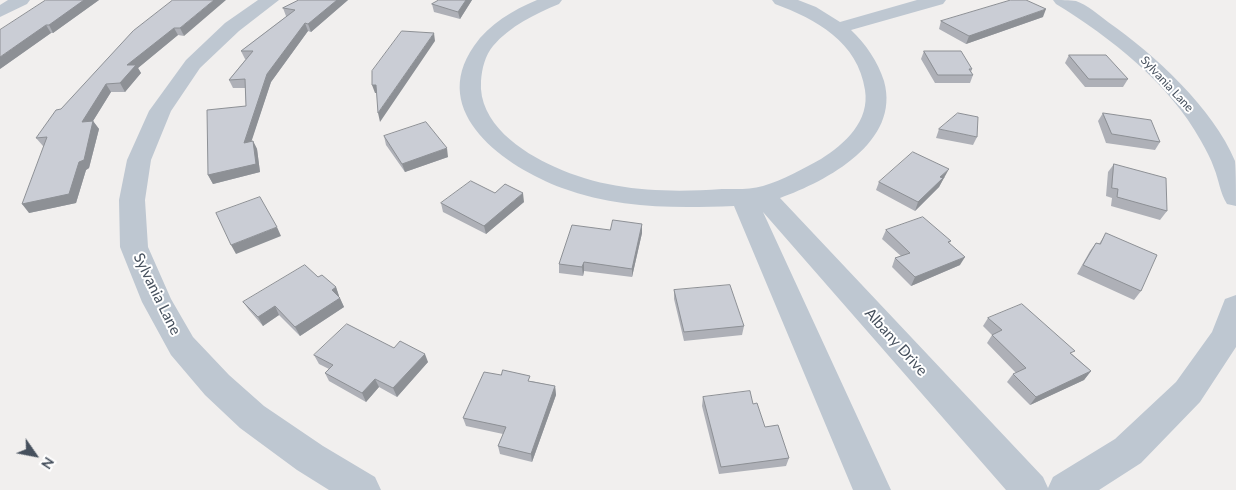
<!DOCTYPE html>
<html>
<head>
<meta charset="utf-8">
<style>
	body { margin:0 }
	#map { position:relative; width:1236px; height:490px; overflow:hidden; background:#f1efee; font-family:Lato,sans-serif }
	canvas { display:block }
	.north { position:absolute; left:10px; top:430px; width:50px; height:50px; -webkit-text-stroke:4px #fff; paint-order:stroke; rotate:123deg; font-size:14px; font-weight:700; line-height:20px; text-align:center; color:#46505d }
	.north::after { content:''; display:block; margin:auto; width:18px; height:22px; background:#46505d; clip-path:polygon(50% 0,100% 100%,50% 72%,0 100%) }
</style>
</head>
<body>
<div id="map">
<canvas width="1236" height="490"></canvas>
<div class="north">N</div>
</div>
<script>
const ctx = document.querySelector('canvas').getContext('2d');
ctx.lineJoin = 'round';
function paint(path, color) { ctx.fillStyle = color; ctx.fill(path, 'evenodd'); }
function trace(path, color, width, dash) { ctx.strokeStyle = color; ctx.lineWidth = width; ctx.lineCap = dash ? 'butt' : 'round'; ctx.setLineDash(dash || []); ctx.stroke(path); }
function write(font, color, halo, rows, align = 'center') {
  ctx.font = font + ' Lato,sans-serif'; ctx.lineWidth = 4; ctx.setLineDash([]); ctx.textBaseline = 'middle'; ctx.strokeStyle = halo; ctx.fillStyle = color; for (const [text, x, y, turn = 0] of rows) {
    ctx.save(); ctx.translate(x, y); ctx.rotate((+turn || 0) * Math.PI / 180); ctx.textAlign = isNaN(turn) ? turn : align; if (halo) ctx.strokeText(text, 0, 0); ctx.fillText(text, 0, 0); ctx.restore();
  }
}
paint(new Path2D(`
	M 8,0 L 30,0 L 27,4 L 0,17 L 0,5 Z
	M 258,0 L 279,0 L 239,31 L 200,68 L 171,111 L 151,160 L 145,200 L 148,247 L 171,299 L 193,337 L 229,375 L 264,406 L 323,446 L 375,477 L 381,490 L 329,490 L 297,470 L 240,428 L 205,395 L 171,355 L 142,302 L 120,247 L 119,200 L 127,160 L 149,111 L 186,60 L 225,23 Z
	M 537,0 L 562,0 L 559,4 C 535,14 510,26 493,46 C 485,56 482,68 481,81 C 478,123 521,152 555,167 C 607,191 665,193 722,189 C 735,189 750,190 763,186 C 783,180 803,169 821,159 C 845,144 870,121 865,90 C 858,42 816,19 775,4 L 772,0 L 798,0 L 816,7 L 840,22 L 917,0 L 946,0 L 943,4 L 851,30 C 866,44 878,62 884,81 C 901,142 827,181 780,198 L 1043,477 L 1048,488 L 1053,477 L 1115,439 L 1176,382 L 1212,332 L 1225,299 L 1236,295 L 1236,347 L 1200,402 L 1141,463 L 1099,490 L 1006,490 L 763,212 L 891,490 L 853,490 L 734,206 C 674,208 619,209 562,188 C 506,167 427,113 474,46 C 489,24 513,10 537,0 Z
	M 1053,0 C 1060,0 1070,0 1076,1 C 1087,5 1098,14 1108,22 C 1154,54 1213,108 1235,161 C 1236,171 1236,195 1236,206 L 1227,204 C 1220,193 1219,180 1214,168 C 1211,159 1206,150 1201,141 C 1170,84 1110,37 1056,4 Z`), '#bec7d1');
paint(new Path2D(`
	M 46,0 L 99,0 L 53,33 L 51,33 L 0,69 Z
	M 173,0 L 184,36 L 178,35 L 138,68 L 141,73 L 125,92 L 111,92 L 93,121 L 99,129 L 89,168 L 86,170 L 76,203 L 29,213 L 44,146 L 43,146 L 36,138 L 61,109 Z
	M 299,0 L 348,0 L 311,32 L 308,31 L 271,82 L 251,141 L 253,141 L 257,149 L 260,172 L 213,184 L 208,175 L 246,106 L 245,88 L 233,88 L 229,80 L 246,59 L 245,59 L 241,51 L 287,16 L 286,16 L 283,8 Z
	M 439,0 L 472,0 L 460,19 L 434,12 L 432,4 Z
	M 1043,17 L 966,44 L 939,29 L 941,21 Z
	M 924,51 L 972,69 L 971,72 L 973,75 L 970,83 L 935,83 L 921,59 Z
	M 1069,55 L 1128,79 L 1123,87 L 1085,87 L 1065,63 Z
	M 1103,113 L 1160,142 L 1155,150 L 1106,143 L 1098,121 Z
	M 939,129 L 977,137 L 973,145 L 936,138 Z
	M 384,136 L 448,157 L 405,172 L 386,145 Z
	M 1114,164 L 1167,211 L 1160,220 L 1111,206 L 1112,198 L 1106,196 L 1108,172 Z
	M 945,177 L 943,179 L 939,187 L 915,211 L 876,190 L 879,182 Z
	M 524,202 L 486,234 L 443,212 L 441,203 Z
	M 642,224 L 642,233 L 632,277 L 584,271 L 583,276 L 559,273 L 559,264 L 610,230 Z
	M 886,230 L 951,241 L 949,243 L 960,265 L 911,286 L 892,267 L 895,258 L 901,256 L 882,239 Z
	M 1106,233 L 1141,291 L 1134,300 L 1077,274 L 1090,251 L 1096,243 L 1099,244 Z
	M 318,277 L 336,287 L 339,296 L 339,297 L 344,307 L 300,336 L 279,315 L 263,326 L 249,310 L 243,302 Z
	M 674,290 L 744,326 L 742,335 L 684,341 L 674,299 Z
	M 988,318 L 1072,354 L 1091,371 L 1084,380 L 1030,405 L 1007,382 L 1013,374 L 1016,373 L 987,343 L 992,335 L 983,326 Z
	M 394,348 L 428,362 L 397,397 L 379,387 L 366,402 L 329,381 L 325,373 L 329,369 L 319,364 L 314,355 Z
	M 531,381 L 555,386 L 556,395 L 532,462 L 500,454 L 498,446 L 503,434 L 466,426 L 463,418 Z
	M 703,397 L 753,404 L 765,427 L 789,458 L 786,466 L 719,474 L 702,406 Z`), '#aeb0b7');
paint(new Path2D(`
	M 84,0 L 99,0 L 53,33 L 49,25 Z
	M 214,0 L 226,0 L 184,36 L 180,28 Z
	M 337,0 L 348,0 L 311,32 L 308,24 Z
	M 466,0 L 472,0 L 460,19 L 458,12 Z
	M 1046,9 L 1043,17 L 966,44 L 969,36 Z
	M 305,23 L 308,31 L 271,82 L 248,152 L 244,143 L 267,74 Z
	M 46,25 L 51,33 L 0,69 L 0,57 Z
	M 174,28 L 178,35 L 138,68 L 141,73 L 125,92 L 120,83 L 127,65 Z
	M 434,33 L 435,41 L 380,122 L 378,113 Z
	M 106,84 L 111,92 L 93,121 L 99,129 L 89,168 L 86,170 L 76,203 L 29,213 L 22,204 L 82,122 Z
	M 372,85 L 376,85 L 378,93 L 375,93 Z
	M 253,141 L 257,149 L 260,172 L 213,184 L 208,175 Z
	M 447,148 L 448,157 L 405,172 L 402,164 Z
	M 949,169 L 939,187 L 915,211 L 918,202 L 940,177 Z
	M 523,193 L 524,202 L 486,234 L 484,226 Z
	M 642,224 L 642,233 L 632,277 L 632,269 Z
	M 277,227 L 281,236 L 236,254 L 231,245 Z
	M 965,257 L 960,265 L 911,286 L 915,277 Z
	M 584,262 L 584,271 L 583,276 L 582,267 Z
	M 336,287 L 339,296 L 336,299 L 332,290 Z
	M 340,298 L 344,307 L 300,336 L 295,327 Z
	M 275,306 L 279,315 L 263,326 L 258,317 Z
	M 425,354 L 428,362 L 397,397 L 393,388 Z
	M 1091,371 L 1084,380 L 1030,405 L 1036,397 Z
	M 375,379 L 379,387 L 366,402 L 362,393 Z
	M 555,386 L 556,395 L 532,462 L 531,454 Z`), '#8d9095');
const building = new Path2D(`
	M 46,0 L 84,0 L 49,25 L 46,25 L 0,57 L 0,30 Z
	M 173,0 L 214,0 L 180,28 L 174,28 L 127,65 L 136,65 L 120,83 L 106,84 L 82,122 L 93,121 L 84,160 L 79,162 L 69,194 L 22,204 L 47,137 L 36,138 L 56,110 L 61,109 L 133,31 Z
	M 299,0 L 337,0 L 308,24 L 305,23 L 267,74 L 244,143 L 253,141 L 256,164 L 208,175 L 207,110 L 246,106 L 245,79 L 229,80 L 253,51 L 241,51 L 295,10 L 283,8 Z
	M 439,0 L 466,0 L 458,12 L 432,4 Z
	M 1011,0 L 1026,0 L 1046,9 L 969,36 L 941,21 Z
	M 402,31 L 434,33 L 378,113 L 376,85 L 372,85 L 372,71 Z
	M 924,51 L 961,51 L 972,69 L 969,69 L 973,75 L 938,75 Z
	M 1069,55 L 1106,55 L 1128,79 L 1089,79 Z
	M 958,113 L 978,117 L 977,137 L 939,129 Z
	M 1103,113 L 1151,120 L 1160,142 L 1112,134 Z
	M 426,122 L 447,148 L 402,164 L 384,136 Z
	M 913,152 L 949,169 L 940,177 L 943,178 L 918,202 L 879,182 Z
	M 1114,164 L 1166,178 L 1167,211 L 1117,197 L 1118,189 L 1112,188 Z
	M 471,181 L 495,193 L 505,184 L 523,193 L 484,226 L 441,203 Z
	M 260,197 L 277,227 L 231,245 L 216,213 Z
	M 923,217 L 951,241 L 948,242 L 965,257 L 915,277 L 895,258 L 910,253 L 886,230 Z
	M 613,220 L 642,224 L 632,269 L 584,262 L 582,267 L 559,264 L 572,225 L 610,230 Z
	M 1106,233 L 1157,255 L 1141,291 L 1083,265 L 1096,243 L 1100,244 Z
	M 305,265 L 318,277 L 322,275 L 336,287 L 332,290 L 340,298 L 295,327 L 275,306 L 258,317 L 243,302 Z
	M 730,285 L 744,326 L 684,332 L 674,290 Z
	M 1022,304 L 1075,351 L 1070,353 L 1091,371 L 1036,397 L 1013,374 L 1026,368 L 992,335 L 1002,330 L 988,318 Z
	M 347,324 L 394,348 L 400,341 L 425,354 L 393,388 L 375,379 L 362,393 L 325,373 L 333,365 L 314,355 Z
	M 503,370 L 530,376 L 528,381 L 555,386 L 531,454 L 498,446 L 506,427 L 463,418 L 484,372 L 501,375 Z
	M 750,391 L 753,404 L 757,403 L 765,427 L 778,425 L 789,458 L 721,467 L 703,397 Z`);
paint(building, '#cacdd5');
trace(building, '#8d9095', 1);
write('12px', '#46505d', '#fff', [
	["Sylvania Lane",1167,84,47]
]);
write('15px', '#46505d', '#fff', [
	["Sylvania Lane",157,294,64],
	["Albany Drive",896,342,48]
]);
</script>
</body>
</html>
